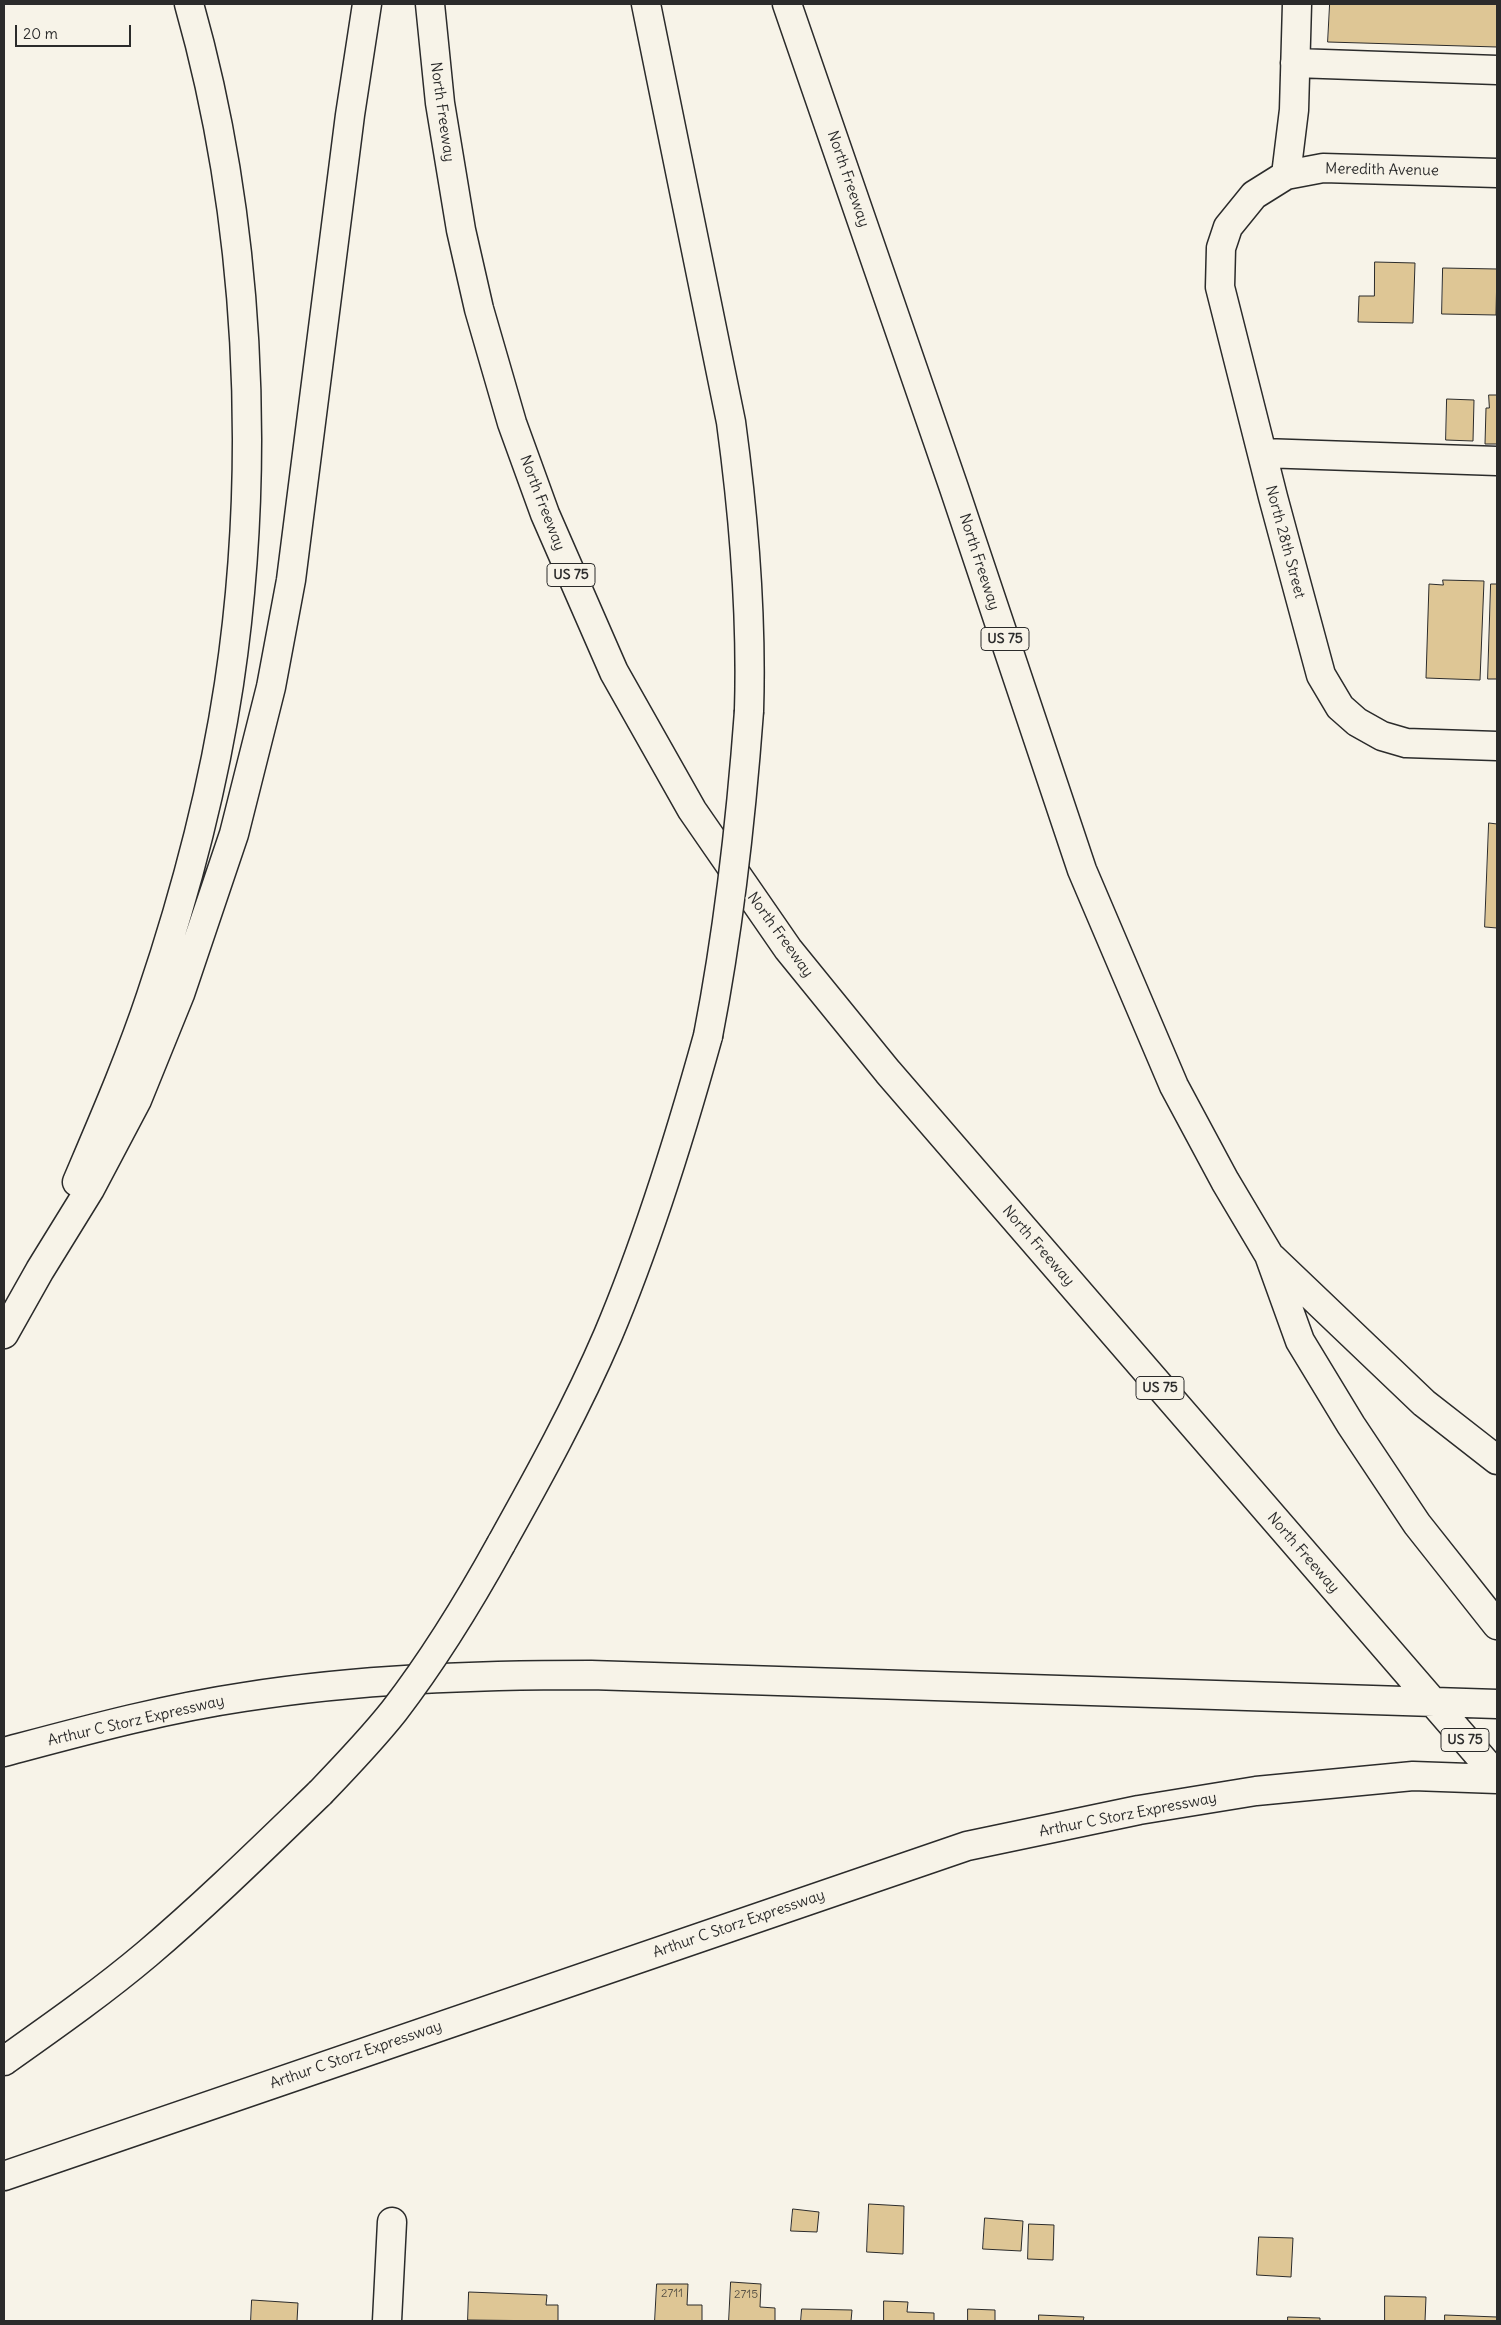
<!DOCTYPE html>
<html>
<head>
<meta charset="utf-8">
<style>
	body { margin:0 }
	#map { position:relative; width:1501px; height:2325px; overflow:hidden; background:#f7f3e8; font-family:Delius,sans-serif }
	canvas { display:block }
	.frame { position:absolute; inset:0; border:5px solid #2b2b2b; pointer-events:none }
	.scale { position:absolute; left:15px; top:25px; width:116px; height:22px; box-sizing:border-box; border:2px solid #2b2b2b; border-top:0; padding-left:6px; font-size:15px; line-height:18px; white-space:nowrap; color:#2b2b2b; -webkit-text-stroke:4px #f7f3e8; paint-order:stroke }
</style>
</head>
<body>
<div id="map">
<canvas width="1501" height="2325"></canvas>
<div class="frame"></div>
<div class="scale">20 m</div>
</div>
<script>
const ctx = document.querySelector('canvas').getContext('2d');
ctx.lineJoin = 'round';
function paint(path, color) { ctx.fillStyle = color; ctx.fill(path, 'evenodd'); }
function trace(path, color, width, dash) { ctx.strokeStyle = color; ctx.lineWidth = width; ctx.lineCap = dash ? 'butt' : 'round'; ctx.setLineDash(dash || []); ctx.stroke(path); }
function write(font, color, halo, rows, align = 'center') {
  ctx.font = font + ' Delius,sans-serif'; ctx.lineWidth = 5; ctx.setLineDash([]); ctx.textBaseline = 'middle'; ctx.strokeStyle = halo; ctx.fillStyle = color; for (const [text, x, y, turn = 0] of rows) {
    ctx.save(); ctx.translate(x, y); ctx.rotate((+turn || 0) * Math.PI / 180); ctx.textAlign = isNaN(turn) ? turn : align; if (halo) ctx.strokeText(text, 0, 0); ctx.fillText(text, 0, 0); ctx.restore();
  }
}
const building = new Path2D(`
	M 1330,4 L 1497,4 L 1497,47 L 1328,42 Z
	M 1375,262 L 1415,263 L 1413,323 L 1358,322 L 1359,296 L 1374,296 Z
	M 1443,268 L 1497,269 L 1496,315 L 1442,314 Z
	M 1489,395 L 1497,395 L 1497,444 L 1485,444 L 1486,408 L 1489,408 Z
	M 1447,399 L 1474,400 L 1473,441 L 1446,440 Z
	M 1443,580 L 1484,581 L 1480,680 L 1426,678 L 1429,584 L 1443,585 Z
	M 1491,584 L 1497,584 L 1497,679 L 1488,679 Z
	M 1489,823 L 1497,824 L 1497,928 L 1485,927 Z
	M 869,2204 L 904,2206 L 903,2254 L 867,2252 Z
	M 793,2209 L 819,2212 L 817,2232 L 791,2231 Z
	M 985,2218 L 1023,2221 L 1021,2251 L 983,2249 Z
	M 1029,2224 L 1054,2225 L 1053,2260 L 1028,2259 Z
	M 1259,2237 L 1293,2238 L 1291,2277 L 1257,2275 Z
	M 731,2282 L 761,2284 L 760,2307 L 775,2308 L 775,2321 L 729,2321 Z
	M 657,2284 L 688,2284 L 687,2305 L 702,2305 L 702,2321 L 655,2321 Z
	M 469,2292 L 547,2295 L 546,2305 L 558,2305 L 558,2321 L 468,2320 Z
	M 1385,2296 L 1426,2297 L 1425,2321 L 1385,2321 Z
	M 252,2300 L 298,2303 L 297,2321 L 251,2321 Z
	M 884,2301 L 908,2302 L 907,2312 L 934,2313 L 934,2321 L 884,2321 Z
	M 802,2309 L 852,2310 L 851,2321 L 801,2321 Z
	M 968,2309 L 995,2310 L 995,2321 L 968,2321 Z
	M 1039,2315 L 1084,2317 L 1083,2321 L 1039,2321 Z
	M 1445,2315 L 1497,2317 L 1497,2321 L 1445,2321 Z
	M 1288,2317 L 1320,2318 L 1320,2321 L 1288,2321 Z`);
paint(building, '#dec695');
trace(building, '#2b2b2b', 1);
const minor = new Path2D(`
	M 1295,63 L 1497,70
	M 1497,173 L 1323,168 L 1286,175 L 1254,195 L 1228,227 L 1221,248 L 1220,287 L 1273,497 L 1321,675 L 1340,707 L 1357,722 L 1382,736 L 1406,743 L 1497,746
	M 1286,175 L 1294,110 L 1297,4
	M 1262,453 L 1497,461
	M 387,2321 L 392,2222`);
const highway = new Path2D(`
	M 430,4 L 440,103 L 461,230 L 479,309 L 512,423 L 545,514 L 614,672 L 692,810 L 788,949 L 888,1072 L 1497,1776
	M 646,4 L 731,422 C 744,518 752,614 749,711
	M 787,4 L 954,488 L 1082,870 L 1174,1086 L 1225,1181 L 1269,1255 L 1300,1341 L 1351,1425 L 1417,1524 L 1497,1625
	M 77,1182 C 103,1121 130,1059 151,996 C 185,895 213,790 229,684 C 262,463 250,219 189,4
	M 1272,1258 L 1424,1403 L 1497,1460
	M 4,1334 L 40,1270 L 90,1189 L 137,1100 L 180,994 L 234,834 L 271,687 L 291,580 L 350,115 L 367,4
	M 501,1544 C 539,1476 577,1407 608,1335 C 649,1238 680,1137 708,1036
	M 4,1752 C 83,1731 163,1709 244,1697 C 359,1679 474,1675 591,1675 L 1497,1704
	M 4,2061 C 52,2027 102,1992 147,1954 C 207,1903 263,1848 320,1793
	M 4,2176 L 967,1846 L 1139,1810 L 1256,1791 L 1413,1776 L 1497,1779`);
trace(minor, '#2b2b2b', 31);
trace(highway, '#2b2b2b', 31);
trace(minor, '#f7f3e8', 28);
trace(highway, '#f7f3e8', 28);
const highwayBridge = new Path2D(`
	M 708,1036 C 729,928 741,820 749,711
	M 320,1793 C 345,1767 371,1740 394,1711 C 434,1659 469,1602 501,1544`);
trace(highwayBridge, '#2b2b2b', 31, []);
trace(highwayBridge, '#f7f3e8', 28);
write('12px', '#585246', null, [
	["2711",672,2294],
	["2715",746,2295]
]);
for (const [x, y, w] of [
	[571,575,48],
	[1005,639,48],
	[1160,1388,48],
	[1465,1740,48]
]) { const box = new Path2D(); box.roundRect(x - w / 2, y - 11.5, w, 23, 4); ctx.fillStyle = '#f7f3e8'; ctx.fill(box); trace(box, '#2b2b2b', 1); }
write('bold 14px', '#2b2b2b', null, [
	["US 75",571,575],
	["US 75",1005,639],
	["US 75",1160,1388],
	["US 75",1465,1740]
]);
write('15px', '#2b2b2b', '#f7f3e8', [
	["North Freeway",442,112,82],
	["Meredith Avenue",1382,170,1],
	["North Freeway",848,179,71],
	["North Freeway",542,503,69],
	["North 28th Street",1285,542,75],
	["North Freeway",979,562,72],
	["North Freeway",780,935,54],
	["North Freeway",1038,1246,49],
	["North Freeway",1303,1553,49],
	["Arthur C Storz Expressway",136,1721,-13],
	["Arthur C Storz Expressway",1128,1815,-11],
	["Arthur C Storz Expressway",739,1924,-19],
	["Arthur C Storz Expressway",356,2055,-19]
]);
</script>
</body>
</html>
